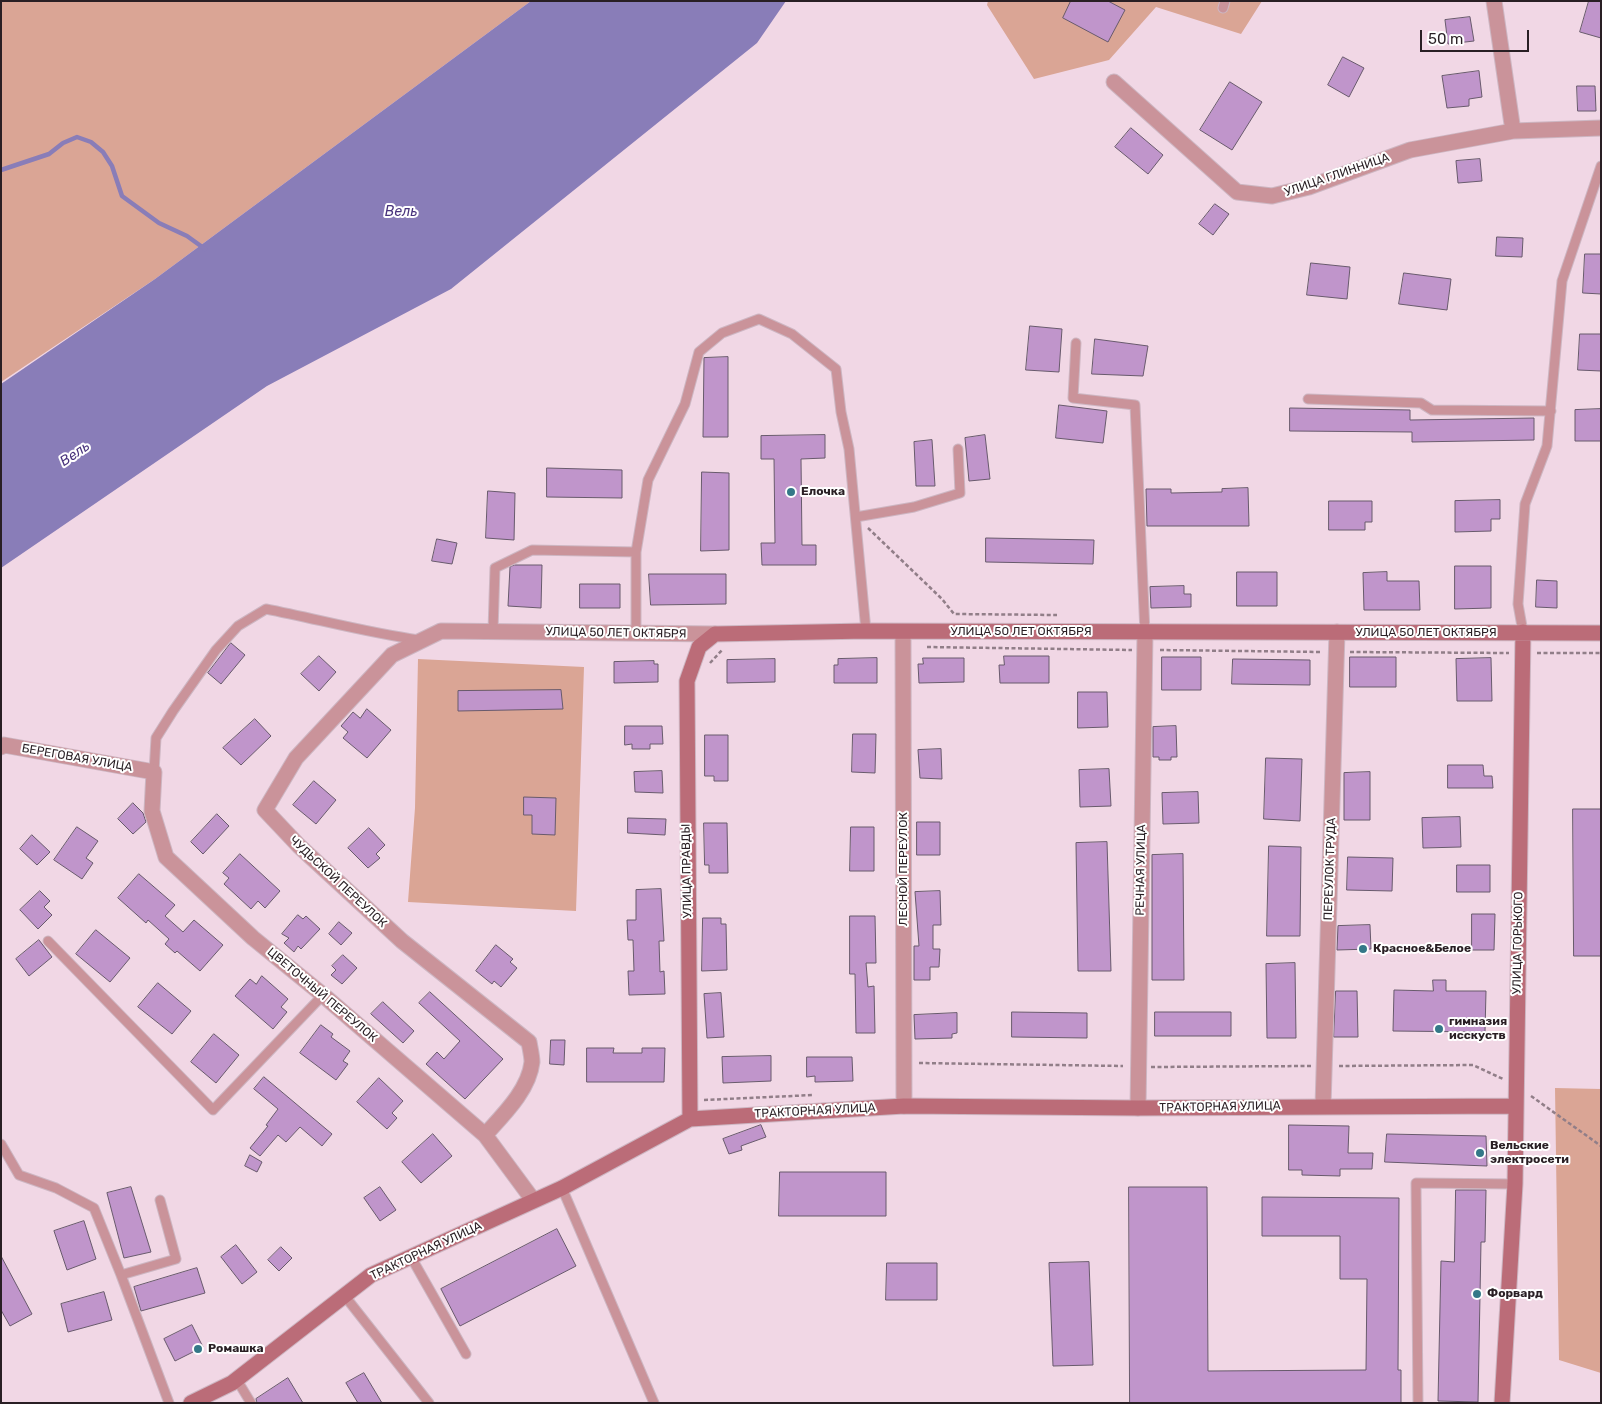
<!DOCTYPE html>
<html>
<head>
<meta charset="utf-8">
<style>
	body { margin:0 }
	#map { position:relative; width:1602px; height:1404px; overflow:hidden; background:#f1d7e5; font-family:Rubik,sans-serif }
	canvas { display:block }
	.frame { position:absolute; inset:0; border:2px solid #291f24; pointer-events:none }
	.scale { position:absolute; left:1420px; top:30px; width:109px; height:22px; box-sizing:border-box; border:2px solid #291f24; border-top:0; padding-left:6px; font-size:15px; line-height:18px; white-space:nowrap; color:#291f24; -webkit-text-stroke:4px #fff; paint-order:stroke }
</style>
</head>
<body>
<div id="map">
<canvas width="1602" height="1404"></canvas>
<div class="frame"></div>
<div class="scale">50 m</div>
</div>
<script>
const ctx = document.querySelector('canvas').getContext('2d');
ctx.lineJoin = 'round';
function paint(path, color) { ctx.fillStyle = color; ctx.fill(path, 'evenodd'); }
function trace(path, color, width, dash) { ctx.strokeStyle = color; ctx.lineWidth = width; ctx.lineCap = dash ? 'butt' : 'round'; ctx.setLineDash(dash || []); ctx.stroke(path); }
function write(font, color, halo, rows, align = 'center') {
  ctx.font = font + ' Rubik,sans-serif'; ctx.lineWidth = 4; ctx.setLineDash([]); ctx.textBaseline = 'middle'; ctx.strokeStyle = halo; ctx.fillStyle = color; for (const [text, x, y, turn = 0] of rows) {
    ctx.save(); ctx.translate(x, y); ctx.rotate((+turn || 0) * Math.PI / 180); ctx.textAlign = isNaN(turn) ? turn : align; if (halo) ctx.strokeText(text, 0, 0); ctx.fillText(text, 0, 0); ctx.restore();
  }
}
paint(new Path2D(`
	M 1,1 L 531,1 L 155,279 L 1,382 Z
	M 988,1 L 1262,1 L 1241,34 L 1156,7 L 1109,60 L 1034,79 L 987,5 Z
	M 418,659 L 584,667 L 576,911 L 408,902 L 415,808 Z
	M 1555,1088 L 1601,1089 L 1601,1373 L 1559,1360 Z`), '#daa595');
paint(new Path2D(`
	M 531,1 L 786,1 L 757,43 L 451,289 L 267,386 L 1,568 L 1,384 L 155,279 Z`), '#897db8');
trace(new Path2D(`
	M 1,170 L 49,154 L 63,143 L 77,137 L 91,142 L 103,152 L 112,166 L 122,196 L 159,223 L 187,236 L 205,249`), '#897db8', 4.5);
const building = new Path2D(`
	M 1071,1 L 1108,1 L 1125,10 L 1108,42 L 1063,18 Z
	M 1589,1 L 1601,1 L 1601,38 L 1580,32 Z
	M 1470,17 L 1474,41 L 1448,44 L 1445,20 Z
	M 1343,57 L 1364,68 L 1349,97 L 1328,85 Z
	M 1479,71 L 1482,97 L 1469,99 L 1469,106 L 1447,108 L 1442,76 Z
	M 1230,82 L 1262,102 L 1232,150 L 1200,130 Z
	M 1577,86 L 1595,86 L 1596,111 L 1578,111 Z
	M 1131,128 L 1163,155 L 1148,174 L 1115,147 Z
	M 1480,159 L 1482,181 L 1458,183 L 1456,161 Z
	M 1215,204 L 1229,214 L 1213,235 L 1199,224 Z
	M 1497,237 L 1523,238 L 1522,257 L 1496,256 Z
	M 1585,254 L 1601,254 L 1601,294 L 1583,293 Z
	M 1311,263 L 1350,267 L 1347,299 L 1307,295 Z
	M 1404,273 L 1451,279 L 1447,310 L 1399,304 Z
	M 1030,326 L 1062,329 L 1059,372 L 1026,370 Z
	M 1580,334 L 1601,334 L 1601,371 L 1578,370 Z
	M 1095,339 L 1148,346 L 1143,376 L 1092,374 Z
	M 728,357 L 728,437 L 703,437 L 704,358 Z
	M 1059,405 L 1107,411 L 1103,443 L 1056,438 Z
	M 1290,408 L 1410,410 L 1410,420 L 1534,418 L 1534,440 L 1412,442 L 1412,432 L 1290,431 Z
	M 1601,409 L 1601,441 L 1575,441 L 1575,410 Z
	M 825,435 L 825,458 L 801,459 L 802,545 L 816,545 L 816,565 L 762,565 L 761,543 L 775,543 L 774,459 L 761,459 L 761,436 Z
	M 985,435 L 990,479 L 969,481 L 965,438 Z
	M 932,440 L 935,486 L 916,486 L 914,442 Z
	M 547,468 L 622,470 L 622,498 L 547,497 Z
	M 702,472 L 729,473 L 729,550 L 701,551 Z
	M 1248,488 L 1249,526 L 1147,526 L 1146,489 L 1171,489 L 1171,493 L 1222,492 L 1222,489 Z
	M 488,491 L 515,493 L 514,540 L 486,538 Z
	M 1500,500 L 1500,519 L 1491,519 L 1491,531 L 1455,532 L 1455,501 Z
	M 1329,501 L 1372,501 L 1372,522 L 1365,522 L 1365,530 L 1329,530 Z
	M 986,538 L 1094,540 L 1093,564 L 986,562 Z
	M 437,539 L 457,543 L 452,564 L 432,561 Z
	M 515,565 L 542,565 L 541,608 L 508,606 L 510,567 Z
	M 1455,566 L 1491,566 L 1491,608 L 1455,609 Z
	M 1237,572 L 1277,572 L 1277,606 L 1237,606 Z
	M 1387,572 L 1387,581 L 1419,581 L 1420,610 L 1364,610 L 1363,573 Z
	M 649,574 L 726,574 L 726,604 L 651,605 Z
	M 1537,580 L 1557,581 L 1557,608 L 1536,607 Z
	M 580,584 L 620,584 L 620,608 L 580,608 Z
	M 1184,586 L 1184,594 L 1191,594 L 1191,607 L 1151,608 L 1150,587 Z
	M 231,643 L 245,655 L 221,684 L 208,673 Z
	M 319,656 L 336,672 L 319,691 L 301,674 Z
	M 1004,656 L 1049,656 L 1049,683 L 1000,683 L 999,665 L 1004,665 Z
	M 1162,657 L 1201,657 L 1201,690 L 1162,690 Z
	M 1350,657 L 1396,657 L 1396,687 L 1350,687 Z
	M 877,658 L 877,683 L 834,683 L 834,665 L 838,665 L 838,659 Z
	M 923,658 L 964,658 L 964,682 L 919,683 L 918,664 L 923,664 Z
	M 1491,658 L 1492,701 L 1457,701 L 1456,659 Z
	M 775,659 L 775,682 L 727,683 L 727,660 Z
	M 1233,659 L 1310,660 L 1310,685 L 1232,684 Z
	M 654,661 L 654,664 L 658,664 L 658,682 L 614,683 L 614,662 Z
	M 561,690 L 563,709 L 458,711 L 458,691 Z
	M 1078,692 L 1107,692 L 1108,727 L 1078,728 Z
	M 367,709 L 391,730 L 367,758 L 343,738 L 348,732 L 341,726 L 353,712 L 360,718 Z
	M 255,719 L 271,736 L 241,765 L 223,748 Z
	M 625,726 L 662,726 L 663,744 L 650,744 L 650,749 L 632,749 L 632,744 L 625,745 Z
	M 1176,726 L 1177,757 L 1171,757 L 1171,760 L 1159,760 L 1159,757 L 1153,757 L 1153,727 Z
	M 853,734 L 876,734 L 875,773 L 852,772 Z
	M 705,735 L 728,735 L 728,781 L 714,781 L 714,776 L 705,776 Z
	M 941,749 L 942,779 L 920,778 L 918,750 Z
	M 1266,758 L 1302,759 L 1300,821 L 1264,819 Z
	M 1448,765 L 1483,765 L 1484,776 L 1492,776 L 1493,788 L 1448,788 Z
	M 1109,769 L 1111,806 L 1080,807 L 1079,770 Z
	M 662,771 L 663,793 L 635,792 L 634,772 Z
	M 1370,772 L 1370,820 L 1344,820 L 1344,773 Z
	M 314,781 L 336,800 L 316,824 L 293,805 Z
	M 1198,792 L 1199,823 L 1163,824 L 1162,793 Z
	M 524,797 L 556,798 L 555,835 L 532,834 L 532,815 L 524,815 Z
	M 133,803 L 143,813 L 146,822 L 133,834 L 118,819 Z
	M 1573,809 L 1601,809 L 1601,956 L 1574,956 Z
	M 217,814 L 229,826 L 203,854 L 191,842 Z
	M 1460,817 L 1461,847 L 1423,848 L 1422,818 Z
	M 628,818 L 666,819 L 665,835 L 628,833 Z
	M 917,822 L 940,822 L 940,855 L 917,855 Z
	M 704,823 L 727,823 L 728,873 L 709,873 L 709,865 L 705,865 Z
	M 77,827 L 98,841 L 86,858 L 93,863 L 82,879 L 54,860 Z
	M 851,827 L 874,827 L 874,871 L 850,871 Z
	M 369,828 L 385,845 L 376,854 L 380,858 L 368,868 L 348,848 Z
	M 32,835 L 50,852 L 37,865 L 20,849 Z
	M 1107,842 L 1111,971 L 1078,971 L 1076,843 Z
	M 1269,846 L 1301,847 L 1300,936 L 1267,936 Z
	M 240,854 L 280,891 L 265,908 L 258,901 L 251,909 L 224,884 L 229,878 L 223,873 Z
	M 1183,854 L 1184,980 L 1152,980 L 1152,855 Z
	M 1348,857 L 1393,858 L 1392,891 L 1347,890 Z
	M 1457,865 L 1490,865 L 1490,892 L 1457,892 Z
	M 139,874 L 175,905 L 165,916 L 183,932 L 194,920 L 223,945 L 200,971 L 177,951 L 175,953 L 165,944 L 169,939 L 148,920 L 146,923 L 118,898 Z
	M 661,889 L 664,941 L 659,941 L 660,972 L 664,971 L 665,994 L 629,995 L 628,971 L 634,971 L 633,940 L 628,940 L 627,920 L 636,920 L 636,890 Z
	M 40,891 L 50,901 L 44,907 L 52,915 L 38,929 L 20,910 Z
	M 940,891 L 941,925 L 933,925 L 933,949 L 940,949 L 939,967 L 930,967 L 930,980 L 914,980 L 914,946 L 919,946 L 915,892 Z
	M 1472,914 L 1495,914 L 1494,950 L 1472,950 Z
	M 298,915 L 303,919 L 306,916 L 320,929 L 301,949 L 298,946 L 294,952 L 284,943 L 289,938 L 282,934 Z
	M 850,916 L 875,916 L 876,963 L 866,963 L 868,987 L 874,986 L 875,1033 L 856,1033 L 855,974 L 850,974 Z
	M 703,918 L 721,918 L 721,924 L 726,924 L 727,970 L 702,971 Z
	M 339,922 L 352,933 L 341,945 L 329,934 Z
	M 1370,925 L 1371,949 L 1337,950 L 1338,926 Z
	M 96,930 L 130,958 L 110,982 L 76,954 Z
	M 39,940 L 52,957 L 29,976 L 16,959 Z
	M 496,945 L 513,959 L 510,962 L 517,968 L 501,987 L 494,981 L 492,984 L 476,971 Z
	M 343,955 L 357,968 L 342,984 L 331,975 L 336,970 L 332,966 Z
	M 1295,963 L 1296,1038 L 1267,1038 L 1266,964 Z
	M 262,976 L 288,999 L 281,1007 L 287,1012 L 273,1029 L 235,996 L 250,979 L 256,984 Z
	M 1433,980 L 1446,980 L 1446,991 L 1486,991 L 1485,1032 L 1393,1031 L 1394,990 L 1433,991 Z
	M 158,983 L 191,1011 L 172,1034 L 138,1007 Z
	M 1336,991 L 1357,991 L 1358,1037 L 1334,1037 Z
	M 430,992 L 503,1059 L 465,1099 L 426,1064 L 437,1052 L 444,1059 L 460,1041 L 419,1003 Z
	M 721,993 L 724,1037 L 707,1038 L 704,994 Z
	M 383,1002 L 414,1031 L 403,1043 L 371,1014 Z
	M 1012,1012 L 1087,1013 L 1087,1038 L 1012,1037 Z
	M 1155,1012 L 1231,1012 L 1231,1036 L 1155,1036 Z
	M 957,1013 L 957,1033 L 952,1034 L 952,1038 L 915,1039 L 914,1015 Z
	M 321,1025 L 333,1034 L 331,1037 L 350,1051 L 343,1061 L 348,1064 L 336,1080 L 300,1053 Z
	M 214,1034 L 239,1055 L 216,1083 L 191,1062 Z
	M 551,1040 L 565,1040 L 564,1065 L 550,1064 Z
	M 587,1048 L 614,1048 L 613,1053 L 642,1053 L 642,1048 L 665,1048 L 664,1082 L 587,1082 Z
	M 771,1056 L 771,1081 L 723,1083 L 722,1057 Z
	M 807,1057 L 852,1057 L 853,1081 L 815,1082 L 815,1076 L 807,1077 Z
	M 264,1077 L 332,1134 L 322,1146 L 300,1127 L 286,1142 L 278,1135 L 260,1156 L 250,1148 L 268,1126 L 266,1125 L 278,1109 L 254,1089 Z
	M 379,1078 L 403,1101 L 392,1113 L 397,1118 L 387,1129 L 357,1102 Z
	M 761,1125 L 766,1137 L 741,1146 L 742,1150 L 729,1154 L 723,1139 Z
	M 1289,1125 L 1349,1126 L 1348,1153 L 1373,1153 L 1372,1169 L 1340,1169 L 1340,1176 L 1302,1175 L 1302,1170 L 1289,1170 Z
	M 433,1134 L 452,1156 L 421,1183 L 402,1162 Z
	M 1387,1134 L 1486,1136 L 1487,1166 L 1385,1162 Z
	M 250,1155 L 262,1162 L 257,1172 L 245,1166 Z
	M 780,1172 L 886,1172 L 886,1216 L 779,1216 Z
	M 131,1187 L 151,1252 L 124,1258 L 107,1193 Z
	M 380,1187 L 396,1210 L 380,1221 L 364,1198 Z
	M 1129,1187 L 1207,1187 L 1208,1371 L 1366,1370 L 1367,1279 L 1340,1279 L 1340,1236 L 1262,1236 L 1262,1197 L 1399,1198 L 1398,1370 L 1401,1370 L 1401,1403 L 1130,1403 Z
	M 1456,1190 L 1486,1190 L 1485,1242 L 1481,1242 L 1478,1402 L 1438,1401 L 1441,1261 L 1454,1262 Z
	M 84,1221 L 96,1259 L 67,1270 L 54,1231 Z
	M 557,1229 L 576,1266 L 460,1326 L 441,1289 Z
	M 236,1245 L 257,1272 L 242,1284 L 221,1257 Z
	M 281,1247 L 292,1258 L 279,1271 L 268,1260 Z
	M 1,1256 L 32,1314 L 10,1326 L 1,1310 Z
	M 1089,1262 L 1093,1365 L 1053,1366 L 1049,1263 Z
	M 887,1263 L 937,1263 L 937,1300 L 886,1300 Z
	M 197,1268 L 205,1293 L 141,1311 L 134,1287 Z
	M 104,1292 L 112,1320 L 68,1332 L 61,1304 Z
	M 192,1325 L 203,1347 L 175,1361 L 164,1339 Z
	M 364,1373 L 382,1403 L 358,1403 L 346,1383 Z
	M 288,1378 L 303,1403 L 257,1403 L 256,1399 Z`);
paint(building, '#c095cb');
trace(building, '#685a6c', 1);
const lane = new Path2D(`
	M 1223,8 L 1225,1
	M 1076,343 L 1073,398 L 1135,405 L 1145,633
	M 1308,399 L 1421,403 L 1432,410 L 1551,411
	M 856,517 L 914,507 L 960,493 L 958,449
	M 493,631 L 495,568 L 532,550 L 636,552
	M 1523,632 L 1518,604 L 1525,504 L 1547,446 L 1562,281 L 1601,166
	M 636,635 L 636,552 L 648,480 L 685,404 L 699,352 L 722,333 L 759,319 L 792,334 L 836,369 L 841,412 L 849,449 L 866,631
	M 154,772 L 156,738 L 173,711 L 216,650 L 238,626 L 266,609 C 317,619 368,633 419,640
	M 48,941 L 213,1110 L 323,995
	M 1,1144 L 19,1175 L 56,1188 L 94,1208 L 121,1275 L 169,1403
	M 562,1188 L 654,1403
	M 411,1257 L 466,1354
	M 121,1275 L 176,1259 L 160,1200
	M 344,1295 L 429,1403
	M 237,1380 L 251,1403
	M 1418,1403 L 1416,1183 L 1515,1184`);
const street = new Path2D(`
	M 1494,1 L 1513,131
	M 1114,82 L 1237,192 L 1272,196 L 1309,187 L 1410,150 L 1513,131 L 1601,128
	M 903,632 L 904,1106
	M 1,747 L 4,745 L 154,772 L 152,811 L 166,857 L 253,938 L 323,995 L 485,1135 L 533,1200
	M 1323,1106 L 1337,632
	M 1138,1108 L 1145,633
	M 485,1135 C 503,1115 529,1090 532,1062 C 532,1056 530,1048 529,1042 L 402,941 L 299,846 L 265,810 L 296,758 L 392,655 L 441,631 L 715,634`);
const secondary = new Path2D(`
	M 690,1119 L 687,681 L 699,647 L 715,634 L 866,631 L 1601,633
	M 191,1403 L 232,1383 L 371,1275 L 562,1188 L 690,1119 L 904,1106 L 1138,1108 L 1516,1106
	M 1502,1403 L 1515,1184 L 1523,632`);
trace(lane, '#cdb6c2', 11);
trace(street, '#cdb6c2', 17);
trace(secondary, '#cdb6c2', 17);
trace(new Path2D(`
	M 868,528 L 942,599 L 954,614 L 1057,615
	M 927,647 L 1132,650
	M 1160,650 L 1322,652
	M 1350,652 L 1509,653
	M 1537,653 L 1601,653
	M 710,663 L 723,649
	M 919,1063 L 1123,1066
	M 1339,1066 L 1473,1065 L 1503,1079
	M 1151,1067 L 1311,1066
	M 1531,1096 L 1601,1146
	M 704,1100 L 813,1095`), '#917e88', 2.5, [4, 2.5]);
trace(lane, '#ca939a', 9);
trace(street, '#ca939a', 15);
trace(secondary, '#bb6c78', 15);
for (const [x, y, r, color] of [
	[791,492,5,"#347888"],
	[1363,949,5,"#347888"],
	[1439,1029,5,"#347888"],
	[1480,1153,5,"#347888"],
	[1477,1294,5,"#347888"],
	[198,1349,5,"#347888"]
]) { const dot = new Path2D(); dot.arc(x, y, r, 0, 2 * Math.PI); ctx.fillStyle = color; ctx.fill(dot); trace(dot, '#fff', 2); }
write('12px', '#291f24', '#fff', [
	["УЛИЦА ГЛИННИЦА",1337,175,-19],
	["УЛИЦА 50 ЛЕТ ОКТЯБРЯ",1021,632],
	["УЛИЦА 50 ЛЕТ ОКТЯБРЯ",616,633,1],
	["УЛИЦА 50 ЛЕТ ОКТЯБРЯ",1426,633],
	["БЕРЕГОВАЯ УЛИЦА",77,758,10],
	["ЛЕСНОЙ ПЕРЕУЛОК",904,869,-90],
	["ПЕРЕУЛОК ТРУДА",1330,869,-88],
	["РЕЧНАЯ УЛИЦА",1141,870,-89],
	["УЛИЦА ПРАВДЫ",687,871,-91],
	["ЧУДЬСКОЙ ПЕРЕУЛОК",338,882,43],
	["УЛИЦА ГОРЬКОГО",1518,943,-89],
	["ЦВЕТОЧНЫЙ ПЕРЕУЛОК",322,995,40],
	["ТРАКТОРНАЯ УЛИЦА",1220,1107,-1],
	["ТРАКТОРНАЯ УЛИЦА",815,1111,-3],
	["ТРАКТОРНАЯ УЛИЦА",426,1251,-25]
]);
write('bold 12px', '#291f24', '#fff', [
	["Елочка",801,492],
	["Красное&Белое",1373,949],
	["гимназия",1449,1022],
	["исскуств",1449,1036],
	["Вельские",1490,1146],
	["электросети",1490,1160],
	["Форвард",1487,1294],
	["Ромашка",208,1349]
], 'left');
write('italic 14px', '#48337c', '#fff', [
	["Вель",401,212],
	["Вель",75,454,-34]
]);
</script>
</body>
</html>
